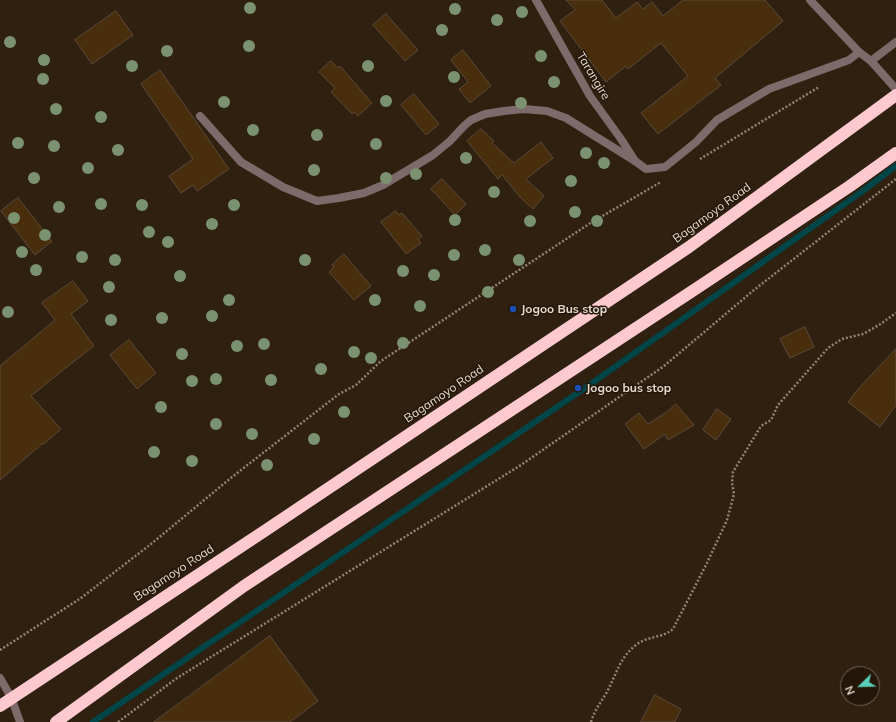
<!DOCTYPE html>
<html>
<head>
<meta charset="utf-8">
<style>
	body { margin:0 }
	#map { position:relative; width:896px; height:722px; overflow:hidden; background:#2f2010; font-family:Mulish,sans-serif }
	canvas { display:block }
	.north { position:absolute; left:840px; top:666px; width:40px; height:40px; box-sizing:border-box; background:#251707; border:1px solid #716457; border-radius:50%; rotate:247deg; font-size:11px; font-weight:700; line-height:16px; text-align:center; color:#e3d8ce }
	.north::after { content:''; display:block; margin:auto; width:14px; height:18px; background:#5bcebb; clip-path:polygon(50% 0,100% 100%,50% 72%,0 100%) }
</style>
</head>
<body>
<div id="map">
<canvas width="896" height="722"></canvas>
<div class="north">N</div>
</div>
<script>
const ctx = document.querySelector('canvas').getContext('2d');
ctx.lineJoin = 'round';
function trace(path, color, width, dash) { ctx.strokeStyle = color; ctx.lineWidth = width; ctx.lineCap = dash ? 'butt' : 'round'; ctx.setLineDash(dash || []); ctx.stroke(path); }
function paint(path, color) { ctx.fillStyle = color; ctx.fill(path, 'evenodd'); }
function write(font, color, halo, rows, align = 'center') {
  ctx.font = font + ' Mulish,sans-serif'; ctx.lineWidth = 3; ctx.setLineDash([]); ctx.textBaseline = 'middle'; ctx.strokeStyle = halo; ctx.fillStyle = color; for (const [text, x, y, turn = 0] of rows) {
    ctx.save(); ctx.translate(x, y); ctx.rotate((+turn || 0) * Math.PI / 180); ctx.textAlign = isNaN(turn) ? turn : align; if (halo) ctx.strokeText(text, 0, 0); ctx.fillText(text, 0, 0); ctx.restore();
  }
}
trace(new Path2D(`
	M 93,722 L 588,386 L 860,193 L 896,166`), '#004547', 6);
const building = new Path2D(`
	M 566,0 L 602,0 L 616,18 L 637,2 L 643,9 L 652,2 L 663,16 L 683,0 L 765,0 L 783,21 L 715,78 L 721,85 L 658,134 L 641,113 L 688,76 L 661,43 L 628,69 L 626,66 L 606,82 L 560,21 L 575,10 Z
	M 116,11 L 133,35 L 92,64 L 75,40 Z
	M 386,14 L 418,50 L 405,61 L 373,25 Z
	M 463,50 L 491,86 L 470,103 L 459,89 L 468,82 L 451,60 Z
	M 331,61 L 338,68 L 340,66 L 372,103 L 358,116 L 355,112 L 352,114 L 331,92 L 335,88 L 319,72 Z
	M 160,70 L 229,169 L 197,191 L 193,185 L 181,193 L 169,176 L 193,159 L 141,84 Z
	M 414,94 L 439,124 L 426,135 L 401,105 Z
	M 481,129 L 494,141 L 492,143 L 514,163 L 541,142 L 553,158 L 526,179 L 544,196 L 533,209 L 520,197 L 502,175 L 498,179 L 467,141 Z
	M 442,179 L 466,204 L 455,215 L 431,189 Z
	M 18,198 L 52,241 L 35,255 L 1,211 Z
	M 396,211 L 399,215 L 402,213 L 422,236 L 418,239 L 421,243 L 406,254 L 381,222 Z
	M 344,254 L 371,286 L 354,300 L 329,272 L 334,267 L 332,265 Z
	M 73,281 L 88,301 L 71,314 L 94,346 L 73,362 L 31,396 L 61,429 L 44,444 L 43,443 L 0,480 L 0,366 L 55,320 L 42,303 Z
	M 805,327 L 814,347 L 790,358 L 780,339 Z
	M 129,340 L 156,373 L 137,389 L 110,355 Z
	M 896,349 L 896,405 L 880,427 L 848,402 L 858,389 Z
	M 676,404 L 694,425 L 668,440 L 665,434 L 644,449 L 625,424 L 639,413 L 648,424 L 668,411 Z
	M 717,409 L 731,419 L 716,440 L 703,430 Z
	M 270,636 L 318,701 L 290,722 L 154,722 Z
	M 655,695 L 681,709 L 675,722 L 641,722 Z`);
paint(building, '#492e0e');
trace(building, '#5b4a39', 1);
trace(new Path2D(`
	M 700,159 L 819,87
	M 0,650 L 81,598 L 151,544 L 232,477 L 339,394 L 356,385 L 381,361 L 592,222 L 661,182
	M 118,722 L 177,678 L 521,465 L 664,366 L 754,290 L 896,179
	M 591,722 C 594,711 601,702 607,692 C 616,675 620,657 636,645 C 647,636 663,638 673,629 L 707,563 L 727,520 L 734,494 L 732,483 L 733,472 L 761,426 L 771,420 L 778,405 L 828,348 L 842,339 L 863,334 L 879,325 L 896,313`), '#918477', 2.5, [2, 2]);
trace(new Path2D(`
	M 200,116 L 241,162 L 283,187 L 317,201 L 339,198 L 364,193 L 383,185 L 433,155 L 450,141 L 464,126 L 471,120 L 485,114 L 504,111 L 524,109 L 547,111 L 566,118 L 635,161`), '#7e696b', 8);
trace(new Path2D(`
	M 536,0 L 590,96 L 621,139 L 635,161 L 646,169 L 665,167 L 696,142 L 717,120 L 769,89 L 849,60 L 859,52
	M 810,0 L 859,52 L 871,61 L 896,89
	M 871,61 L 896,42
	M 0,678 L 11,697 L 20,722`), '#7e696b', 8);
trace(new Path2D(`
	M 0,706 L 266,530 L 689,247 L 896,95
	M 56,722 L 244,586 L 700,286 L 850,186 L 896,153`), '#fecad0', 12);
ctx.fillStyle = '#7a926f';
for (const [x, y] of [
	[250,8],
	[455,9],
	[522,12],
	[497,20],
	[442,30],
	[10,42],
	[249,46],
	[167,51],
	[541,56],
	[44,60],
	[132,66],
	[368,66],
	[454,77],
	[43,79],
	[554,82],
	[386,101],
	[224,102],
	[521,103],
	[56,109],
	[101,117],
	[253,130],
	[317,135],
	[18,143],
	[376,144],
	[54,146],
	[118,150],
	[586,153],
	[466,158],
	[604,163],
	[88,168],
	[314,170],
	[416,174],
	[34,178],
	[386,178],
	[571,181],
	[494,192],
	[101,204],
	[142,205],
	[234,205],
	[59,207],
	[575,212],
	[14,218],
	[455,220],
	[530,221],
	[597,221],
	[212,224],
	[149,232],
	[45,235],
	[168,242],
	[485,250],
	[22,252],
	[454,255],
	[82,257],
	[115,260],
	[305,260],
	[519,260],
	[36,270],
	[403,271],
	[434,275],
	[180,276],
	[109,287],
	[488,292],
	[229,300],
	[375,300],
	[420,306],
	[8,312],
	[212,316],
	[162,318],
	[111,320],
	[403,343],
	[264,344],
	[237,346],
	[354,352],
	[182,354],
	[371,358],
	[321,369],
	[216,379],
	[271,380],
	[192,381],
	[161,407],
	[344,412],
	[216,424],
	[252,434],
	[314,439],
	[154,452],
	[192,461],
	[267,465]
]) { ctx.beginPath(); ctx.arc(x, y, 6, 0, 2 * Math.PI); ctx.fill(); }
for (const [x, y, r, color] of [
	[513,309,4,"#1a4fb4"],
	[578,388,4,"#1a4fb4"]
]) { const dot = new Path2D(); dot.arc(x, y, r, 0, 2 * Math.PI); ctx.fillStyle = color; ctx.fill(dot); trace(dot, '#251707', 1.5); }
write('12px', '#e3d8ce', '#251707', [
	["Tarangire",593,76,59],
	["Bagamoyo Road",712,213,-36],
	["Bagamoyo Road",444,394,-34],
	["Bagamoyo Road",174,573,-33]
]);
write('bold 12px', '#e3d8ce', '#251707', [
	["Jogoo Bus stop",521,309],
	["Jogoo bus stop",586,388]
], 'left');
</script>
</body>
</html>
